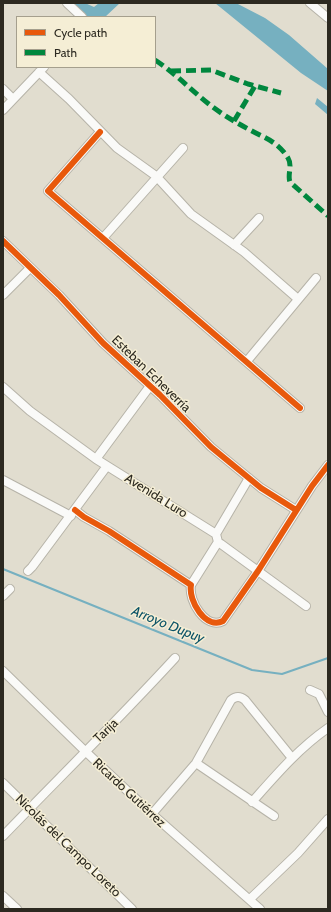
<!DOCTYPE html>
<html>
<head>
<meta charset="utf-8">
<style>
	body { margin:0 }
	#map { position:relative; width:331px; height:912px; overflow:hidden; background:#e1ddcf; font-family:Cabin,sans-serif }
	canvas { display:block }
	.frame { position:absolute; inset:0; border:4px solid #2c2920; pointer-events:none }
	.legend { position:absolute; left:16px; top:16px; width:140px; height:52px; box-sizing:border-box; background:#f5eed5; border:1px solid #a59f8d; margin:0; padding:5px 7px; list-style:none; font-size:12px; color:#2c2920 }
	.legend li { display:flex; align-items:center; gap:8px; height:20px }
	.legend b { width:20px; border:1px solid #a59f8d }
</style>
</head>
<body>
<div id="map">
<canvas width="331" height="912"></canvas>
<div class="frame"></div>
<ul class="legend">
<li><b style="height:5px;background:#e8590c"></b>Cycle path</li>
<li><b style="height:5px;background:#00873e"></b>Path</li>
</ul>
</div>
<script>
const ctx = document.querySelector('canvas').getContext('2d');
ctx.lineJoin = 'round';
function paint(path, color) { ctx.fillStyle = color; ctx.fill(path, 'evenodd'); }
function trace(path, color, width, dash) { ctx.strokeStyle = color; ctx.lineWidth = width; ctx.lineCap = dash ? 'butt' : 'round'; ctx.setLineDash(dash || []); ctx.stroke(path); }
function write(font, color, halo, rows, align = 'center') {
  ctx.font = font + ' Cabin,sans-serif'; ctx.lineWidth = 3; ctx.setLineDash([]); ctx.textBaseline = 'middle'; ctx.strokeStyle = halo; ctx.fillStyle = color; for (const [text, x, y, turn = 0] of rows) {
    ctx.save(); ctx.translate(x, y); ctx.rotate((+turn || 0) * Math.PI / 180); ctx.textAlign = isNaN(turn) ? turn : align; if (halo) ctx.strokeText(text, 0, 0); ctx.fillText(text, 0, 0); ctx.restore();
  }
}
paint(new Path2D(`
	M 73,3 L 85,3 L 94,7 L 99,3 L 120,3 L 105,17 L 87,16 Z
	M 215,3 L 236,3 L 265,18 L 289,35 L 328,69 L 328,91 L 301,73 Z
	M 317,98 L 328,107 L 328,115 L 315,104 Z`), '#76b0c0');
trace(new Path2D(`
	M 3,569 L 252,670 L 282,674 L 328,658`), '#76b0c0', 2);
const minor = new Path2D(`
	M 67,3 L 82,17
	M 310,3 L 328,18
	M 39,72 L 69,99 L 117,148 L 156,176 L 191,214 L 244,252 L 298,299
	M 3,89 L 13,99
	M 3,110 L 44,67
	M 100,132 L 48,191 L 300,408
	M 103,238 L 183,148
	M 3,241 L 59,295 L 103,343 L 160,395 L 211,447 L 261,488 L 296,510
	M 234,245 L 259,218
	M 3,295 L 30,268
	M 247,361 L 316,278
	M 3,387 L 30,411 L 96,459 L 216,534 L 218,542 L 221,544 L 306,606
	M 96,459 L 150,386
	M 3,480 L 71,516
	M 75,510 L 84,517 L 109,531 L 191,585 C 188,601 206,630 223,621 L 258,571 L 312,486 L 328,465
	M 216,534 L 249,478
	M 28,571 L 32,567 L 107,466
	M 191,585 L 218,542
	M 3,596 L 10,589
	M 3,671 L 85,751 L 152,814 L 260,909
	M 310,690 L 319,694 L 328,712
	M 196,763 L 274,816
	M 3,783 L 132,909
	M 252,802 C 276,775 298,749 328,728
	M 152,814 L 196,763 L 231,700 C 236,696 240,696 245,700 L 292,758
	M 3,836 C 60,777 119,719 175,658
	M 3,896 L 17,909
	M 250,899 L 298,853 L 328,819`);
trace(minor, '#b6b3a8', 10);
trace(minor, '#fafaf8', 8);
trace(new Path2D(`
	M 155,60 C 175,73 191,90 210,105 C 223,115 237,123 252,131 C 267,139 278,142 288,158 C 293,166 287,174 290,182 L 328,216
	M 171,71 L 211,70 L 248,84 L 281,93
	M 234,121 L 255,86`), '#00873e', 5, [10, 5]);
trace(new Path2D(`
	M 100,132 L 48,191 L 300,408
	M 3,241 L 59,295 L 103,343 L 160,395 L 211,447 L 261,488 L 296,510
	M 75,510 L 84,517 L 109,531 L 191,585 C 188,601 206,630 223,621 L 258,571 L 312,486 L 328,465`), '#e8590c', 6);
write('13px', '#2c2920', '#f5eed5', [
	["Esteban Echeverría",151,374,44],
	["Avenida Luro",156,496,32],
	["Tarija",106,731,-44],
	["Ricardo Gutiérrez",129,793,43],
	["Nicolás del Campo Loreto",68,846,44]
]);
write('italic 14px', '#0b5367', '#f5eed5', [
	["Arroyo Dupuy",168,625,22]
]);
</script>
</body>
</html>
